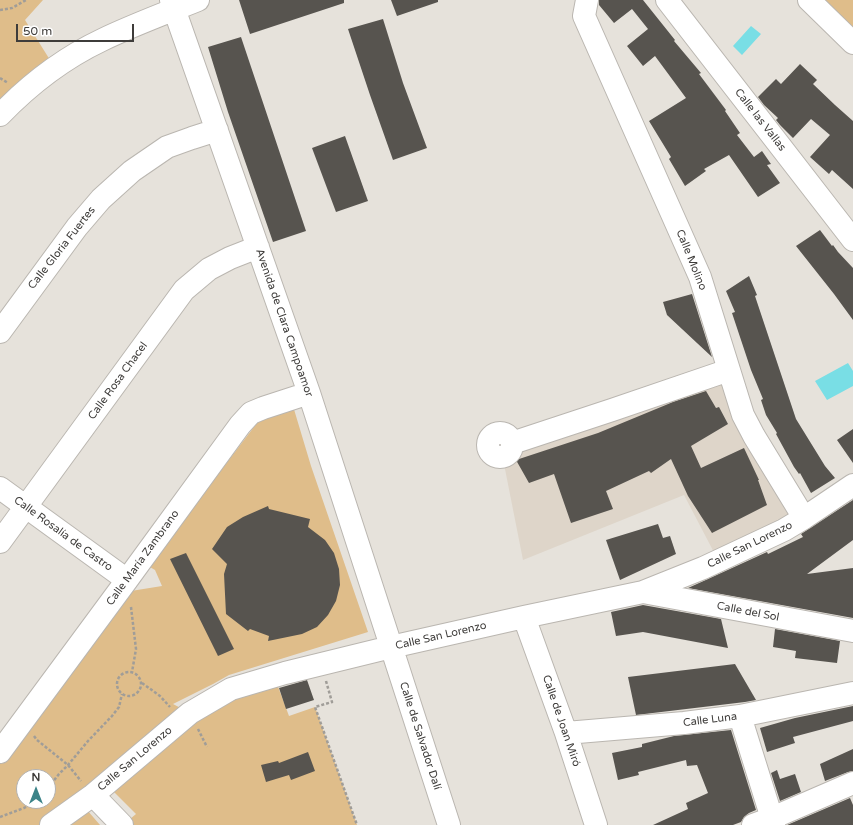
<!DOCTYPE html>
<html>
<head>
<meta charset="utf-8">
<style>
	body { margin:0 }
	#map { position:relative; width:853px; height:825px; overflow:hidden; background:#e6e2db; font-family:"Varela Round",sans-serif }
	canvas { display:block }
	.north { position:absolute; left:16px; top:769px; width:40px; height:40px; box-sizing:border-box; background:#fff; border:1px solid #b2b1b0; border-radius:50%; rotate:0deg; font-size:11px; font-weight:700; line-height:16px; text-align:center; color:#3e3c3a }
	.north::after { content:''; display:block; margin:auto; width:14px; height:18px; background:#3b8388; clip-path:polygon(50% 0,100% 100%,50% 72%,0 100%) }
	.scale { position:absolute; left:16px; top:24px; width:118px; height:18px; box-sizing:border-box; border:2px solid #3e3c3a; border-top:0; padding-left:5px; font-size:12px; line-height:14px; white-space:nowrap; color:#3e3c3a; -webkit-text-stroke:3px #fff; paint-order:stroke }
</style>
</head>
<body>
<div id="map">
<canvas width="853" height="825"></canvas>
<div class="north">N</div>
<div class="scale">50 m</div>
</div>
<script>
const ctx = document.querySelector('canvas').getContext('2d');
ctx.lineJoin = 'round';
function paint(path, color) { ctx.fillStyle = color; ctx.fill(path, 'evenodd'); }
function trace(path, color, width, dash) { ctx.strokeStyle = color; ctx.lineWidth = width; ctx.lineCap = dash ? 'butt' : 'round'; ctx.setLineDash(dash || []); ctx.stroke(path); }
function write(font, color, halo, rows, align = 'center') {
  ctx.font = font + ' "Varela Round",sans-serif'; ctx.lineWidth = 4; ctx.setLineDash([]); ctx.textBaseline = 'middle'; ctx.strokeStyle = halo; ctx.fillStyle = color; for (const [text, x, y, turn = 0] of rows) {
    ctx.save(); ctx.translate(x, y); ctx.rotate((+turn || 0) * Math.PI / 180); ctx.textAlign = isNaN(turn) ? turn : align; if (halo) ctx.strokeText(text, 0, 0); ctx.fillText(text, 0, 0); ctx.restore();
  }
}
paint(new Path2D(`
	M 729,370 L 804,518 L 718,560 L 684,495 L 523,560 L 504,464 L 516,460 L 512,443 Z`), '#ded5c9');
paint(new Path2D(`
	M 0,0 L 43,0 L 25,20 L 55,68 L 0,116 Z
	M 809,0 L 853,0 L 853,32 Z
	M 293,406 L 311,466 L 368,632 L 229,675 L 213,684 L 173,704 L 190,713 L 274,676 L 289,716 L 315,707 L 357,825 L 123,825 L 136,814 L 106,784 L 81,803 L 100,825 L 0,825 L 0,752 L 131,591 L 162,586 L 155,570 L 148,566 L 257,423 ZM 24,777 L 48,777 L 48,801 L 24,801 Z`), '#dfbd8a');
paint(new Path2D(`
	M 751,26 L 761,34 L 742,55 L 733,46 Z
	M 848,363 L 853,371 L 853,386 L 827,400 L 815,381 Z`), '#79dee5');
paint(new Path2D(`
	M 239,0 L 344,0 L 344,3 L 250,34 Z
	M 391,0 L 438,0 L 438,2 L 397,16 Z
	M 599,0 L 643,0 L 675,40 L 674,41 L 701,73 L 699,74 L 726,110 L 725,111 L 740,133 L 737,135 L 754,157 L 762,151 L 771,164 L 767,165 L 780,183 L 758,197 L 729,155 L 704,169 L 706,171 L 685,186 L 669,159 L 671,157 L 649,121 L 686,98 L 655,56 L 643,66 L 627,46 L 648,29 L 632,9 L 614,23 L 599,5 Z
	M 383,19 L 403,83 L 427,148 L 393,160 L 370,95 L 348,29 Z
	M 241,37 L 306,231 L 273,242 L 228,112 L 208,47 Z
	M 800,64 L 817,80 L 813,84 L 835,105 L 853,121 L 853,189 L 832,170 L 829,174 L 810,157 L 830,135 L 811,119 L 793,138 L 780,125 L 776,120 L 778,118 L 764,105 L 758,97 L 776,79 L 781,84 Z
	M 345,136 L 368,201 L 336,212 L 312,148 Z
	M 820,230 L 832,246 L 833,245 L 838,252 L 853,268 L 853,320 L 834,294 L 796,246 Z
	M 749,276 L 757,295 L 755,296 L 796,419 L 825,466 L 835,478 L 811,493 L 800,473 L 799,474 L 794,467 L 776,434 L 777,433 L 766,415 L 761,400 L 763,399 L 751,370 L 732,313 L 735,312 L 726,291 Z
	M 692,294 L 712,357 L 667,315 L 663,302 Z
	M 706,391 L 716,408 L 719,407 L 728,424 L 691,446 L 701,468 L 744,448 L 759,480 L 758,480 L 767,505 L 712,533 L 688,496 L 671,459 L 651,473 L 649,471 L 606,491 L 613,509 L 571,523 L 554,474 L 529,483 L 516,460 L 598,433 L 673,402 Z
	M 853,429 L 853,463 L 837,440 Z
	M 853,500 L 853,540 L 807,574 L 853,568 L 853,618 L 688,588 L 708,579 L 767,552 L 768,554 L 803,537 L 801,534 Z
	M 268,506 L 269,509 L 310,519 L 308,527 L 325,540 L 334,553 L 339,569 L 340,585 L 336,601 L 328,615 L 317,627 L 302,634 L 268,641 L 269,636 L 250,629 L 248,631 L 226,614 L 224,574 L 227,564 L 212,549 L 227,527 L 243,517 Z
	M 658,524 L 663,538 L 670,536 L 676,554 L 620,580 L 606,540 Z
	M 186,553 L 234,649 L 218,656 L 170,559 Z
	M 643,605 L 721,619 L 728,648 L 643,632 L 616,636 L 611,612 Z
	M 775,629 L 840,641 L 837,663 L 795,658 L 796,651 L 773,647 Z
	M 735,664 L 756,700 L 745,702 L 636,715 L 628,677 Z
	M 307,680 L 314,700 L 286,709 L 279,688 Z
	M 853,706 L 853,721 L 793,737 L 795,743 L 767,752 L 760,728 L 795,718 Z
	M 731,730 L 756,810 L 749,813 L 744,817 L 741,822 L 733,825 L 653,825 L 688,809 L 686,803 L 708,793 L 697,765 L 687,766 L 686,760 L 638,772 L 639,775 L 618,780 L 612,753 L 642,747 L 642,744 L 674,736 Z
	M 853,749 L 853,771 L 848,772 L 825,781 L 820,764 Z
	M 308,752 L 315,771 L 291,780 L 289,775 L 266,782 L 261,765 L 278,761 L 279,763 Z
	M 777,770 L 780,779 L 795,774 L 801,792 L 780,801 L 771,773 Z
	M 850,798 L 853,805 L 853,825 L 787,825 Z`), '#57544f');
const minor = new Path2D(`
	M 171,0 L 309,393 L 449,825
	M 587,0 L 584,16 L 700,277 L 743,415 L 754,436 L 804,518
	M 667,0 L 853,240
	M 809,0 L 853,43
	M 0,115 C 29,85 64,58 102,40 C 133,25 166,13 198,0
	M 0,332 L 77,227 L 101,199 L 132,171 L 167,147 L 192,138 L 217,130
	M488 445a12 12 0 1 1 24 0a12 12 0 1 1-24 0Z
	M 512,443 L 612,410 L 729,370
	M 0,488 L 127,580
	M 0,542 L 184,290 L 209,269 L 230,258 L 258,247
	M 643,592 L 853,631
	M 524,617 L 566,733 L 596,825
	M 740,716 L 774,825
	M 566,733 L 684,723 L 740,716 L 853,693
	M 0,752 L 127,580 L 240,425 L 251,413 L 263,408 L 309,393
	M 93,795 L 122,825
	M 51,825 L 93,795 L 190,713 L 231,689 L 285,673 L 391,647 L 524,617 L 643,592 L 703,568 L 784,530 L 804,518 L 853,485
	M 753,825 L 772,818 L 853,783`);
trace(minor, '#bab6b0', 24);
trace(new Path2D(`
	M 0,10 L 12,8 L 26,0
	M 0,78 L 8,83
	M 131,607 L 136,649 L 132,672
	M117 684a12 12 0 1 1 24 0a12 12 0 1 1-24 0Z
	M 326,681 L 332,702 L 315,707 L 357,825
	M 142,683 L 160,696 L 170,707
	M 198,729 L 207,747
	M 34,736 L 37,740 L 68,765 L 81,781
	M 48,788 L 59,774 L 68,765 L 88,741 L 112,716 L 119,707 L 122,694
	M 0,817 L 24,808 L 36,801`), '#a09d98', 2.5, [3, 2]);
trace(minor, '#fff', 22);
write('11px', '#3e3c3a', '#fff', [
	["Calle las Vallas",760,120,52],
	["Calle Gloria Fuertes",62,248,-52],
	["Calle Molino",691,260,68],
	["Avenida de Clara Campoamor",284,323,71],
	["Calle Rosa Chacel",118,381,-54],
	["Calle Rosalía de Castro",63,534,36],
	["Calle San Lorenzo",750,545,-26],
	["Calle María Zambrano",143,558,-54],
	["Calle del Sol",748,612,11],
	["Calle San Lorenzo",441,636,-13],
	["Calle Luna",710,720,-7],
	["Calle de Joan Miró",561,721,71],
	["Calle de Salvador Dalí",420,736,72],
	["Calle San Lorenzo",135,759,-40]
]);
</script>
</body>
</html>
